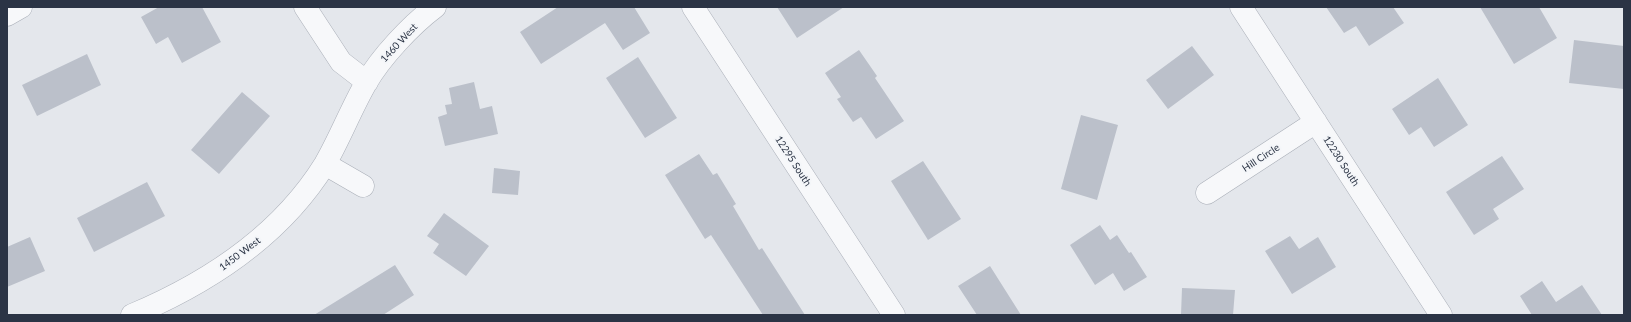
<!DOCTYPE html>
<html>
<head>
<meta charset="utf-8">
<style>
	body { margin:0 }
	#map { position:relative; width:1631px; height:322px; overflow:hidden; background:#e4e7ec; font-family:Lato,sans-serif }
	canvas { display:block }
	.frame { position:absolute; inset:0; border:8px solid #2b3445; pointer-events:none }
</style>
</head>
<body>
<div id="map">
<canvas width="1631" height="322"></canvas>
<div class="frame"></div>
</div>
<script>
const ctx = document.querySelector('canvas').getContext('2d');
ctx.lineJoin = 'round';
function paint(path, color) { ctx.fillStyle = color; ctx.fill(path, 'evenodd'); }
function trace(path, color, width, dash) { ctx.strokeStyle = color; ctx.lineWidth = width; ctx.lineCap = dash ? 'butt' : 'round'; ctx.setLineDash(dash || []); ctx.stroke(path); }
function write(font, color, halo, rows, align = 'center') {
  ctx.font = font + ' Lato,sans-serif'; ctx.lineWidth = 4; ctx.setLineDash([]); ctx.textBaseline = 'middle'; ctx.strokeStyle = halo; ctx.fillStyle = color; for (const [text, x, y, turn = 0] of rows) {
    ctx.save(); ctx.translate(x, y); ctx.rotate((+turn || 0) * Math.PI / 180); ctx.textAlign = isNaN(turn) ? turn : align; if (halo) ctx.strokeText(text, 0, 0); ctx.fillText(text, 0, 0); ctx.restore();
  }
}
paint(new Path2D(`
	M 159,7 L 202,7 L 221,42 L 182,63 L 168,37 L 156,44 L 141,17 Z
	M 558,7 L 634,7 L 650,33 L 623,50 L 605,23 L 541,64 L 520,32 Z
	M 777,7 L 844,7 L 797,38 Z
	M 1326,7 L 1393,7 L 1404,23 L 1369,46 L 1356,26 L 1344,33 Z
	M 1480,7 L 1539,7 L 1557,38 L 1514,64 Z
	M 1574,40 L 1624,46 L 1624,89 L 1569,83 Z
	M 1192,46 L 1214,75 L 1168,109 L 1146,80 Z
	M 859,50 L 877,76 L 875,78 L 904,121 L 876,139 L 861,117 L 853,122 L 837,99 L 841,97 L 825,73 Z
	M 87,54 L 101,85 L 37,116 L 22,85 Z
	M 638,57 L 677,118 L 645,138 L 606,78 Z
	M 1438,78 L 1468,125 L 1434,147 L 1421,127 L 1409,135 L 1392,109 Z
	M 474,82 L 480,109 L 492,106 L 498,134 L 445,146 L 438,117 L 447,114 L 445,105 L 452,104 L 449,88 Z
	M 242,92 L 270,116 L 219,174 L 191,150 Z
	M 1081,115 L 1118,125 L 1097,200 L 1061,189 Z
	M 699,154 L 713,175 L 717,173 L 736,204 L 733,206 L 759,250 L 762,248 L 805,315 L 763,315 L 711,235 L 705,239 L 665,175 Z
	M 1502,156 L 1524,189 L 1493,209 L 1499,219 L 1474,235 L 1446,192 Z
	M 923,161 L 961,219 L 928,240 L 891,181 Z
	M 494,168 L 520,171 L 518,195 L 492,193 Z
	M 147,182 L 165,216 L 94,252 L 77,218 Z
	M 444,213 L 489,246 L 466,276 L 433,253 L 439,244 L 427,236 Z
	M 1100,225 L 1110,240 L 1117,235 L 1129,253 L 1131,252 L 1147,277 L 1124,291 L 1113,273 L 1095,285 L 1070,245 Z
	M 1290,236 L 1299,249 L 1318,237 L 1336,267 L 1292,294 L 1265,251 Z
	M 30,237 L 45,271 L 7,287 L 7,247 Z
	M 395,265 L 414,295 L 383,315 L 314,315 Z
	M 990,266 L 1021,315 L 977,315 L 958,286 Z
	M 1542,281 L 1556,302 L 1582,285 L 1602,315 L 1532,315 L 1520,296 Z
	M 1182,288 L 1235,290 L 1233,315 L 1181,315 Z`), '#bbc0ca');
const street = new Path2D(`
	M 305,7 L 341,62 L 367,82
	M 693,7 L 894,315
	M 1241,7 L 1441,315
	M 7,15 L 21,7
	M 325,164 L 363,186
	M 1207,193 L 1316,122
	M 132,315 C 208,283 281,235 325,164 C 340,138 351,109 366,83 C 381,57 411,25 435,7`);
trace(street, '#a9aeb7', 23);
trace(street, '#f7f8fa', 22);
write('10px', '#2b3445', '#f4f6f9', [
	["1460 West",399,43,-47],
	["Hill Circle",1261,158,-33],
	["12295 South",793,161,57],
	["12230 South",1341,161,57],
	["1450 West",240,254,-37]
]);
</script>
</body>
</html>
